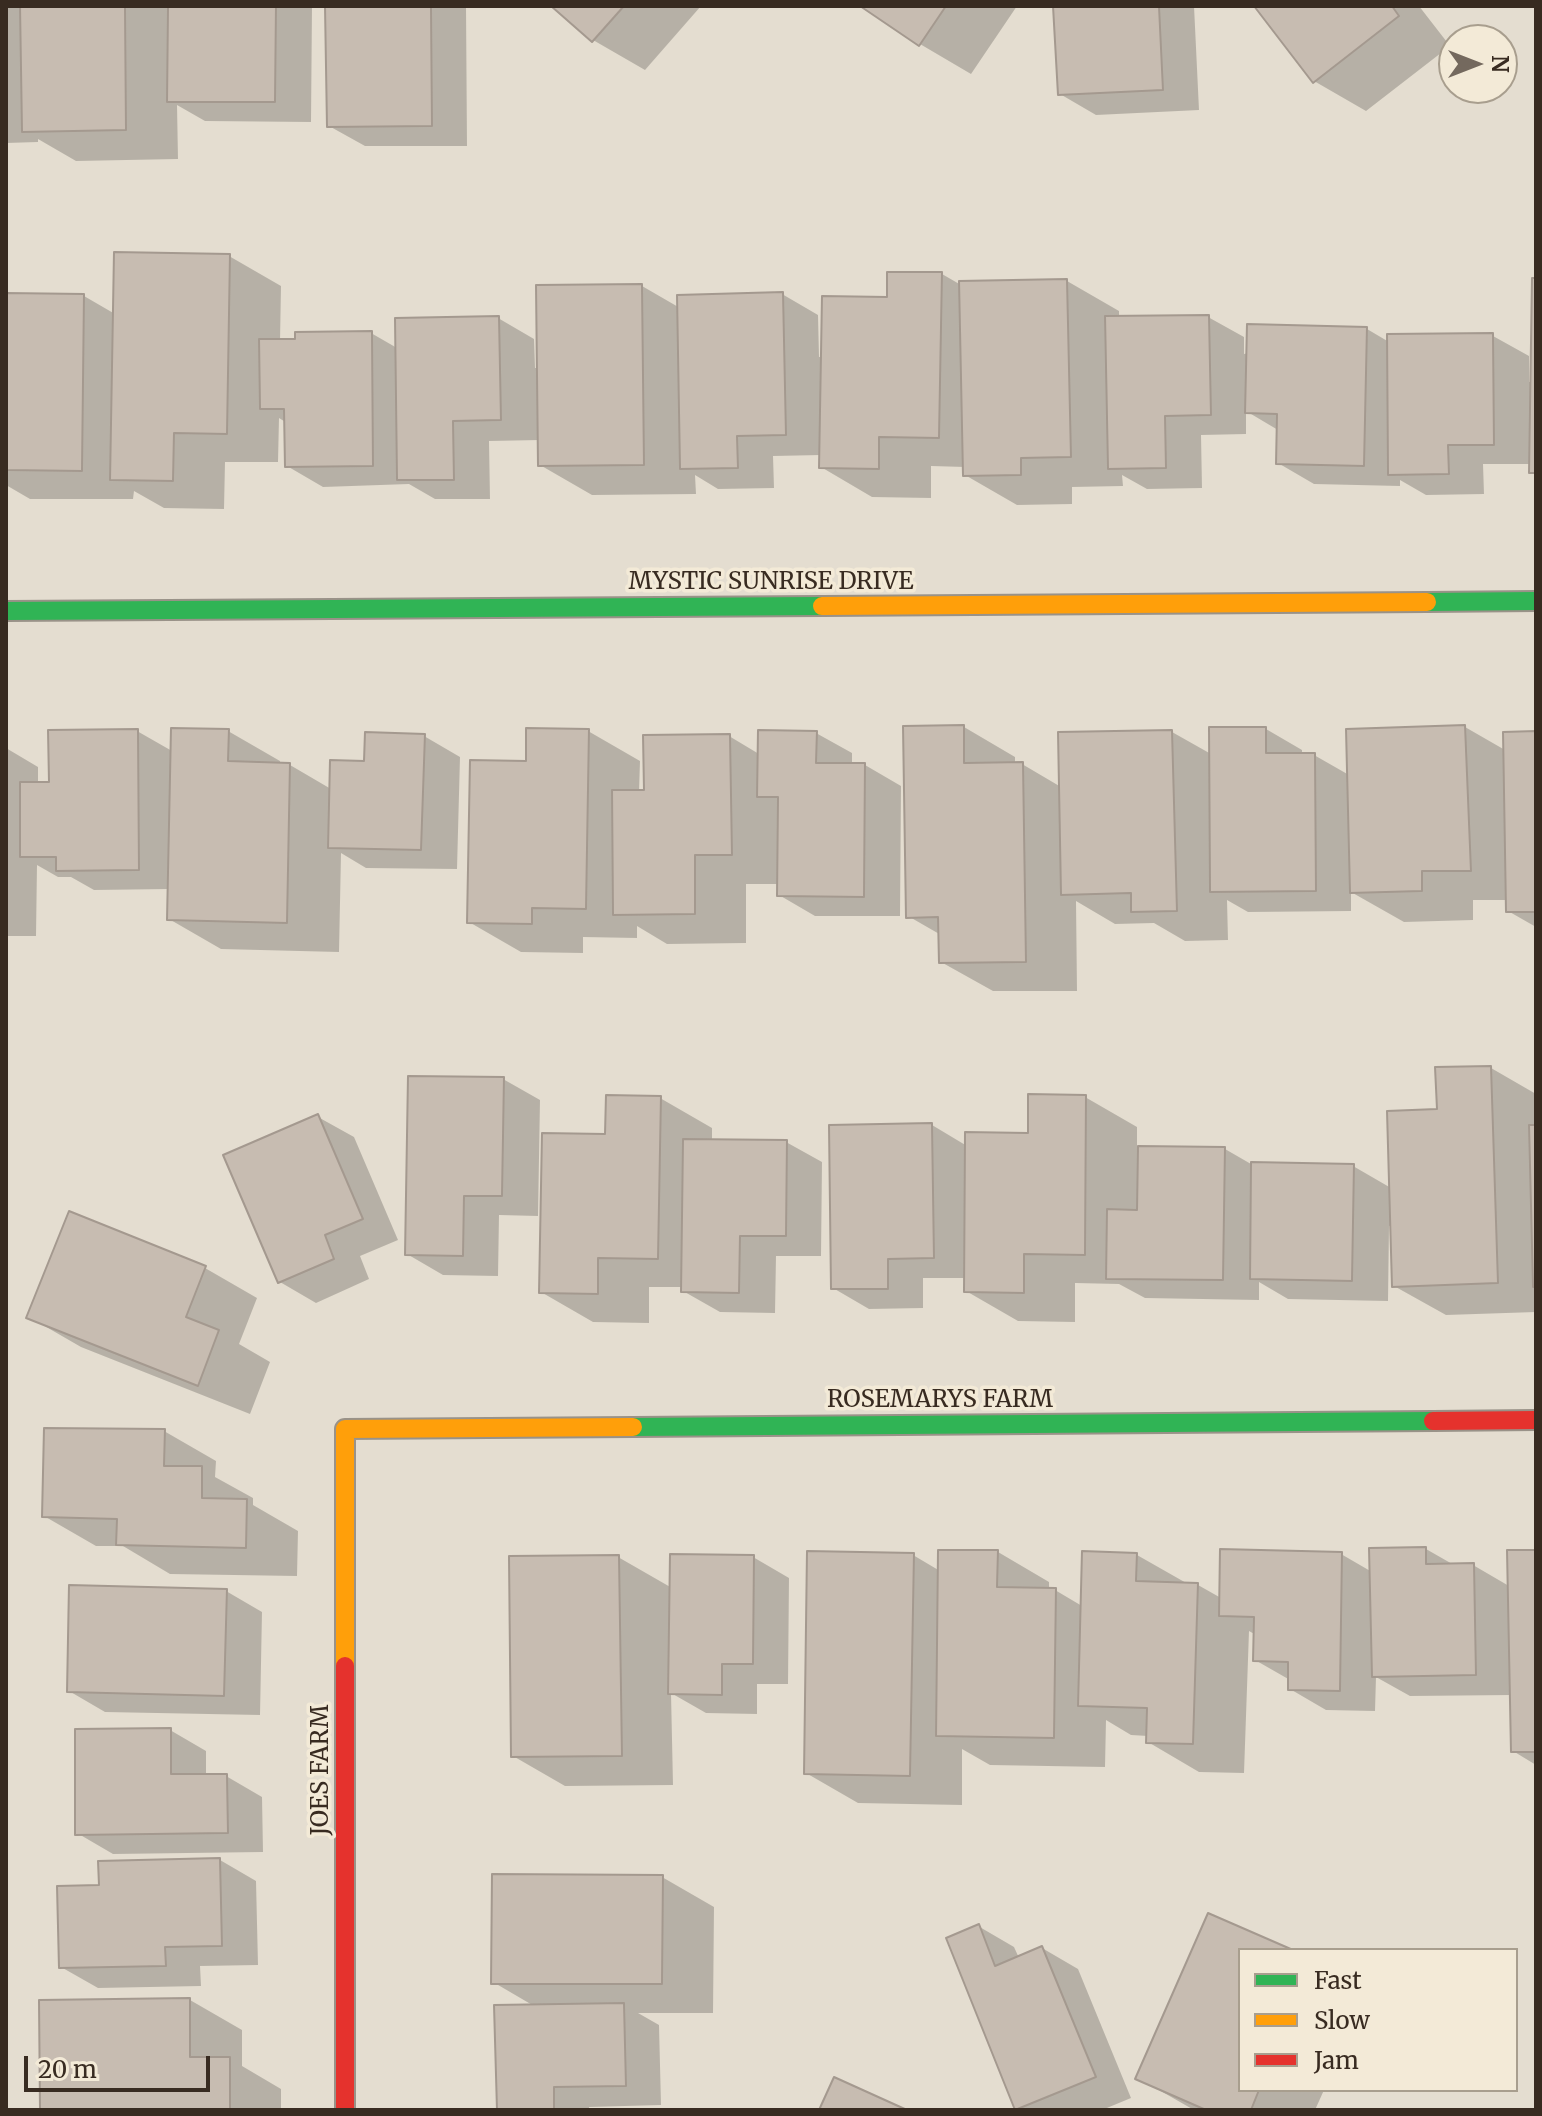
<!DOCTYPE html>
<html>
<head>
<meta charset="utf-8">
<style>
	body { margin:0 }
	#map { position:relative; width:1542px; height:2116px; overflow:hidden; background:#e4ddd0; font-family:Merriweather,serif }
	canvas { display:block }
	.frame { position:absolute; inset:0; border:8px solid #382b21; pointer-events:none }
	.legend { position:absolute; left:1238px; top:1948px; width:280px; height:144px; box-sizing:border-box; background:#f3ead7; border:2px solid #a89e8e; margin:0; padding:10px 14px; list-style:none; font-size:24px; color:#382b21 }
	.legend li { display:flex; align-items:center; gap:16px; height:40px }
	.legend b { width:40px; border:2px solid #a89e8e }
	.north { position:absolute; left:1438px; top:24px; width:80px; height:80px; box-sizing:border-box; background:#f3ead7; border:2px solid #a89e8e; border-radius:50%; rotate:90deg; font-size:22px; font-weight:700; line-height:32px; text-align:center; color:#382b21 }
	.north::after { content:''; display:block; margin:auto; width:28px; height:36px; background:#74695e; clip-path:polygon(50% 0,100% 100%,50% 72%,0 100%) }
	.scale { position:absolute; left:24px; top:2056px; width:186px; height:36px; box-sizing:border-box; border:4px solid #382b21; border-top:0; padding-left:10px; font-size:24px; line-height:28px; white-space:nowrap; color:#382b21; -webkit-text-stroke:6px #f3ead7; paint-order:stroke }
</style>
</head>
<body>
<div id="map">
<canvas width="1542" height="2116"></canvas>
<div class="frame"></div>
<ul class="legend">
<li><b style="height:10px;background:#30b455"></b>Fast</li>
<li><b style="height:10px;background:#ff9f0a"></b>Slow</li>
<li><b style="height:10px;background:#e5322d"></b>Jam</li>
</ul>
<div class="north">N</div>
<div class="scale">20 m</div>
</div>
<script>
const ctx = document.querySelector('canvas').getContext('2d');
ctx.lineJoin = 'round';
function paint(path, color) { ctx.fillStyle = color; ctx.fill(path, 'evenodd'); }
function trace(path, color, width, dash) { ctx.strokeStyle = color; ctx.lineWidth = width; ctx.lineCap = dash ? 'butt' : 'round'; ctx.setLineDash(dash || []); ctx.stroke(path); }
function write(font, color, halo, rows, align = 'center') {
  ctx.font = font + ' Merriweather,serif'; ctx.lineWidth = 7; ctx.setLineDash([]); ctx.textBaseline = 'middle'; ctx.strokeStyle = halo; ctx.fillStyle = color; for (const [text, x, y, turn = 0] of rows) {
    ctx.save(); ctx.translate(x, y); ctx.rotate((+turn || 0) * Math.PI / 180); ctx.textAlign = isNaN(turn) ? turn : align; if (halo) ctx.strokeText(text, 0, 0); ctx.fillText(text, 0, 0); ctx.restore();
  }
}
paint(new Path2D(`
	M 6,6 L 312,6 L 311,122 L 205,121 L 177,105 L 178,159 L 76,161 L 38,139 L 38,142 L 6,143 Z
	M 327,6 L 466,6 L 467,146 L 365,146 L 329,126 Z
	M 554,6 L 701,6 L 645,70 L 593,40 Z
	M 864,6 L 1017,6 L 971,74 L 920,44 Z
	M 1055,6 L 1194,6 L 1199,110 L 1096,115 L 1060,94 Z
	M 1256,6 L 1419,6 L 1450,46 L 1366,111 L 1314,81 Z
	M 229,256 L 281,286 L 280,341 L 371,333 L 397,348 L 498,318 L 534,339 L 535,368 L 539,368 L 642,286 L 680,308 L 782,294 L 818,315 L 819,357 L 823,357 L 889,299 L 942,274 L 961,285 L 1067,281 L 1119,311 L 1119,318 L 1208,317 L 1244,337 L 1244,354 L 1367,329 L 1389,342 L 1493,336 L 1529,356 L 1529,382 L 1533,382 L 1536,280 L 1536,474 L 1531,471 L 1532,464 L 1483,464 L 1484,494 L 1426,495 L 1400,480 L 1400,486 L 1314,484 L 1278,463 L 1278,430 L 1246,411 L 1246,434 L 1201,435 L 1202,488 L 1147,489 L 1122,475 L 1123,486 L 1072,487 L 1072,504 L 1017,505 L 965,475 L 965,467 L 931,466 L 931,498 L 872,497 L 821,467 L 821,455 L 773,456 L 774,488 L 718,489 L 695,475 L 696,494 L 592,495 L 540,465 L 540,440 L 489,441 L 490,499 L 435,499 L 409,484 L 323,487 L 287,466 L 287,423 L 279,418 L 278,462 L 225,462 L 224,509 L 164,508 L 134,491 L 133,499 L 30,499 L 6,485 L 6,295 L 84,296 L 115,314 Z
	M 964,727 L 1015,757 L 1015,764 L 1022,764 L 1061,787 L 1172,732 L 1211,754 L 1266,729 L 1302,750 L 1302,755 L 1314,755 L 1349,775 L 1465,727 L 1505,750 L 1536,733 L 1536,927 L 1508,911 L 1507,900 L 1473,900 L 1473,920 L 1404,922 L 1351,892 L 1351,911 L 1248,912 L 1227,900 L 1228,940 L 1185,941 L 1154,923 L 1115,924 L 1076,901 L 1077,991 L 993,991 L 941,962 L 941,935 L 908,916 Z
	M 137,731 L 172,751 L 228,731 L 280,761 L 280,765 L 290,765 L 331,789 L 366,763 L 424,736 L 460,757 L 457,869 L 366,868 L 341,853 L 339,952 L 221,949 L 169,919 L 169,889 L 94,890 L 71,877 L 58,877 L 37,865 L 36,936 L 6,936 L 6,748 L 38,767 L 38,784 L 51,784 Z
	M 588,731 L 640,761 L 639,792 L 646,792 L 729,736 L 759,754 L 816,733 L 852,753 L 852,765 L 865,765 L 901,786 L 900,916 L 815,916 L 779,895 L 779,884 L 746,884 L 746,943 L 667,944 L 637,926 L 637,938 L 583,937 L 583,953 L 521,952 L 469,922 L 528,763 Z
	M 1491,1068 L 1536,1094 L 1536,1312 L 1446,1315 L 1394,1286 L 1392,1226 L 1389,1226 L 1388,1301 L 1288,1299 L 1259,1282 L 1259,1300 L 1145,1298 L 1119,1284 L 1075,1283 L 1075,1322 L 1018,1321 L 966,1291 L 966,1278 L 923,1278 L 923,1308 L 869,1309 L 833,1288 L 932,1125 L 967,1146 L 1030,1135 L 1085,1097 L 1137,1127 L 1137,1148 L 1225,1149 L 1251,1164 L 1353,1166 L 1391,1188 L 1439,1111 Z
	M 503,1079 L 540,1100 L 538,1216 L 499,1215 L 498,1276 L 443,1275 L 407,1254 Z
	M 660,1098 L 712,1128 L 712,1141 L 786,1142 L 822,1162 L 821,1256 L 776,1256 L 775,1313 L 720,1312 L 683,1291 L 684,1287 L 649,1287 L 649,1323 L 593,1322 L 541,1292 L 607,1136 Z
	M 318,1117 L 354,1137 L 398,1240 L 360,1256 L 369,1279 L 316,1303 L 280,1282 Z
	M 205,1268 L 257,1298 L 239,1344 L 270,1362 L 250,1414 L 81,1347 L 29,1317 Z
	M 164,1431 L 216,1461 L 215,1477 L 253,1498 L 253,1505 L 298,1531 L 297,1576 L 170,1574 L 123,1546 L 96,1546 L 44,1516 Z
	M 1426,1549 L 1454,1565 L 1473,1565 L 1509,1586 L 1536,1552 L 1536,1765 L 1513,1751 L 1512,1695 L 1410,1696 L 1376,1677 L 1375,1711 L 1326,1710 L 1290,1689 L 1290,1680 L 1255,1660 L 1256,1635 L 1249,1631 L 1244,1773 L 1199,1772 L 1148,1742 L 1148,1736 L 1131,1735 L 1106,1720 L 1105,1767 L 990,1765 L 962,1749 L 962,1805 L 858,1803 L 806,1773 L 913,1555 L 940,1571 L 998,1552 L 1049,1582 L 1049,1590 L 1055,1590 L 1082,1606 L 1137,1555 L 1188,1584 L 1198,1585 L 1221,1598 L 1341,1554 L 1372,1572 Z
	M 618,1557 L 672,1588 L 753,1557 L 789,1578 L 788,1684 L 757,1684 L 757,1714 L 706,1713 L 671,1693 L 673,1785 L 565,1786 L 513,1756 Z
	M 226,1591 L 262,1612 L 260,1715 L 105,1712 L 69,1691 Z
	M 170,1730 L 206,1751 L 206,1776 L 226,1776 L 262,1797 L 263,1852 L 113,1854 L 77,1833 Z
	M 220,1860 L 256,1881 L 258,1965 L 200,1966 L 201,1986 L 98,1988 L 61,1967 L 101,1887 Z
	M 662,1877 L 714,1907 L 713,2013 L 638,2013 L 659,2025 L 661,2105 L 589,2107 L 589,2110 L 499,2110 L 534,2006 L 493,1982 Z
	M 1209,1916 L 1288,1950 L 1240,1950 L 1240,2090 L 1324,2090 L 1315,2110 L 1194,2110 L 1138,2078 Z
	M 978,1926 L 1014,1947 L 1019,1958 L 1042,1948 L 1078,1969 L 1131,2098 L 1102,2110 L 1017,2109 L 948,1939 Z
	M 190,2000 L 242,2030 L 242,2066 L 281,2089 L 281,2110 L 42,2110 Z`), '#0003');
const building = new Path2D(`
	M 20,6 L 125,6 L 126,130 L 22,132 Z
	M 168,6 L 276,6 L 275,102 L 167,102 Z
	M 325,6 L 431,6 L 432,126 L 327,127 Z
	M 551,6 L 624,6 L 592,42 Z
	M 860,6 L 946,6 L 919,46 Z
	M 1053,6 L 1159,6 L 1163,90 L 1058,95 Z
	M 1254,6 L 1392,6 L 1399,16 L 1313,83 Z
	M 114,252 L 230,254 L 227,434 L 174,433 L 173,481 L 110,480 Z
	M 887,272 L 942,272 L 939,438 L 879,437 L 879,469 L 819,468 L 822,296 L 887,297 Z
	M 1532,278 L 1536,278 L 1536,473 L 1529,473 Z
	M 1067,279 L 1071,457 L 1021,458 L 1021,475 L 963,476 L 959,281 Z
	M 642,284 L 644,465 L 538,466 L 536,285 Z
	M 783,292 L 786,435 L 737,436 L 738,468 L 680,469 L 677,295 Z
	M 6,293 L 84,294 L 82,471 L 6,470 Z
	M 1209,315 L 1211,415 L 1165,416 L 1166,468 L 1108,469 L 1105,316 Z
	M 499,316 L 501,420 L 453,421 L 454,480 L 397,480 L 395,318 Z
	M 1247,324 L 1367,327 L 1364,466 L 1276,464 L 1277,414 L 1245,413 Z
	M 372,331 L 373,466 L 285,467 L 284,409 L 260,409 L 259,339 L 295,339 L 295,332 Z
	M 1493,333 L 1494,445 L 1448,445 L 1449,474 L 1388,475 L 1387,334 Z
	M 964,725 L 964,763 L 1023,762 L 1026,962 L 939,963 L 938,917 L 906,918 L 903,726 Z
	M 1465,725 L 1471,871 L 1422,871 L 1422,891 L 1350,893 L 1346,729 Z
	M 1209,727 L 1266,727 L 1266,753 L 1315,753 L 1316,891 L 1210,892 Z
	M 171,728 L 229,729 L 228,761 L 290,763 L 287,923 L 167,920 Z
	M 526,728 L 589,729 L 586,909 L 532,908 L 532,924 L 467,923 L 470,760 L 526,761 Z
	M 138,729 L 139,870 L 56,871 L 56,857 L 20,857 L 20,782 L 49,782 L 48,730 Z
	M 758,730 L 817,731 L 816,763 L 865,763 L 864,897 L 777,896 L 778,797 L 757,797 Z
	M 1172,730 L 1177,911 L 1131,912 L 1131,893 L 1061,895 L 1058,732 Z
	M 1536,731 L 1536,912 L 1506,912 L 1503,732 Z
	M 365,732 L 425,734 L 421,850 L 328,848 L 330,760 L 364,761 Z
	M 730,734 L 732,855 L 695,855 L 695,914 L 613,915 L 612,790 L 644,790 L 643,735 Z
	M 1491,1066 L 1498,1283 L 1392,1287 L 1387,1111 L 1437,1109 L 1435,1067 Z
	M 408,1076 L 504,1077 L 502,1196 L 464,1196 L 463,1256 L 405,1255 Z
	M 1028,1094 L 1086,1095 L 1085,1255 L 1024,1254 L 1024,1293 L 964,1292 L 965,1132 L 1028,1133 Z
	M 606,1095 L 661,1096 L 658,1259 L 598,1258 L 598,1294 L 539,1293 L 542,1133 L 605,1134 Z
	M 318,1114 L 363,1219 L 325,1235 L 334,1259 L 278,1283 L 223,1155 Z
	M 932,1123 L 934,1258 L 888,1259 L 888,1289 L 831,1289 L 829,1125 Z
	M 1529,1125 L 1536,1125 L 1536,1287 L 1533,1287 Z
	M 683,1139 L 787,1140 L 786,1236 L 740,1236 L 739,1293 L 681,1292 Z
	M 1138,1146 L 1225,1147 L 1223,1280 L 1106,1279 L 1107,1209 L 1137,1210 Z
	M 1251,1162 L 1354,1164 L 1352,1281 L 1250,1279 Z
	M 69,1211 L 206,1266 L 186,1317 L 219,1330 L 198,1386 L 26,1318 Z
	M 44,1428 L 165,1429 L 164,1466 L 202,1466 L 202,1498 L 247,1499 L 246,1548 L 116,1545 L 117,1519 L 42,1517 Z
	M 1426,1547 L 1426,1564 L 1474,1563 L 1476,1675 L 1372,1677 L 1369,1548 Z
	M 1220,1549 L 1342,1552 L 1340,1691 L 1288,1690 L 1288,1662 L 1253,1661 L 1254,1617 L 1219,1616 Z
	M 938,1550 L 998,1550 L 997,1587 L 1056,1588 L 1054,1738 L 936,1736 Z
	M 1507,1550 L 1536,1550 L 1536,1752 L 1511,1752 Z
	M 807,1551 L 914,1553 L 910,1776 L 804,1774 Z
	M 1082,1551 L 1137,1553 L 1136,1581 L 1198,1583 L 1193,1744 L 1146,1743 L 1147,1708 L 1078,1706 Z
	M 670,1554 L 754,1555 L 753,1664 L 722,1664 L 722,1695 L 668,1694 Z
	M 619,1555 L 622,1756 L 511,1757 L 509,1556 Z
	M 69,1585 L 227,1589 L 224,1696 L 67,1692 Z
	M 171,1728 L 171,1774 L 227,1774 L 228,1833 L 75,1835 L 75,1729 Z
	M 220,1858 L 222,1946 L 165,1947 L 166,1966 L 59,1968 L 57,1886 L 99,1885 L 98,1861 Z
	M 492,1874 L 663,1875 L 662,1984 L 491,1984 Z
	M 1208,1913 L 1293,1950 L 1240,1950 L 1240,2090 L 1259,2090 L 1251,2110 L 1206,2110 L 1135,2079 Z
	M 979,1924 L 995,1966 L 1042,1946 L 1096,2077 L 1015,2110 L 946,1938 Z
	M 190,1998 L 190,2057 L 230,2057 L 230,2110 L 40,2110 L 39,2000 Z
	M 624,2003 L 626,2086 L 554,2087 L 554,2110 L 497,2110 L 494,2005 Z
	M 834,2077 L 907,2110 L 819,2110 Z`);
paint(building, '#c7bcb1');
trace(building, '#a4998f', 2);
const fast = new Path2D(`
	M 1427,602 L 1536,601
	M 6,611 L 822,606
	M 633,1427 L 1433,1421`);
const slow = new Path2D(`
	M 822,606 L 1427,602
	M 345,1666 L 345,1429 L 633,1427`);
const jam = new Path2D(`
	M 1433,1421 L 1536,1420
	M 345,1666 L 345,2110`);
trace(fast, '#999288', 22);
trace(slow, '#999288', 22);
trace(jam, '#999288', 22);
trace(fast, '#30b455', 18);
trace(slow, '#ff9f0a', 18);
trace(jam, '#e5322d', 18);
write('24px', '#382b21', '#f3ead7', [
	["MYSTIC SUNRISE DRIVE",771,582],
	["ROSEMARYS FARM",940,1400],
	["JOES FARM",321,1770,-90]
]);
</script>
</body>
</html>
